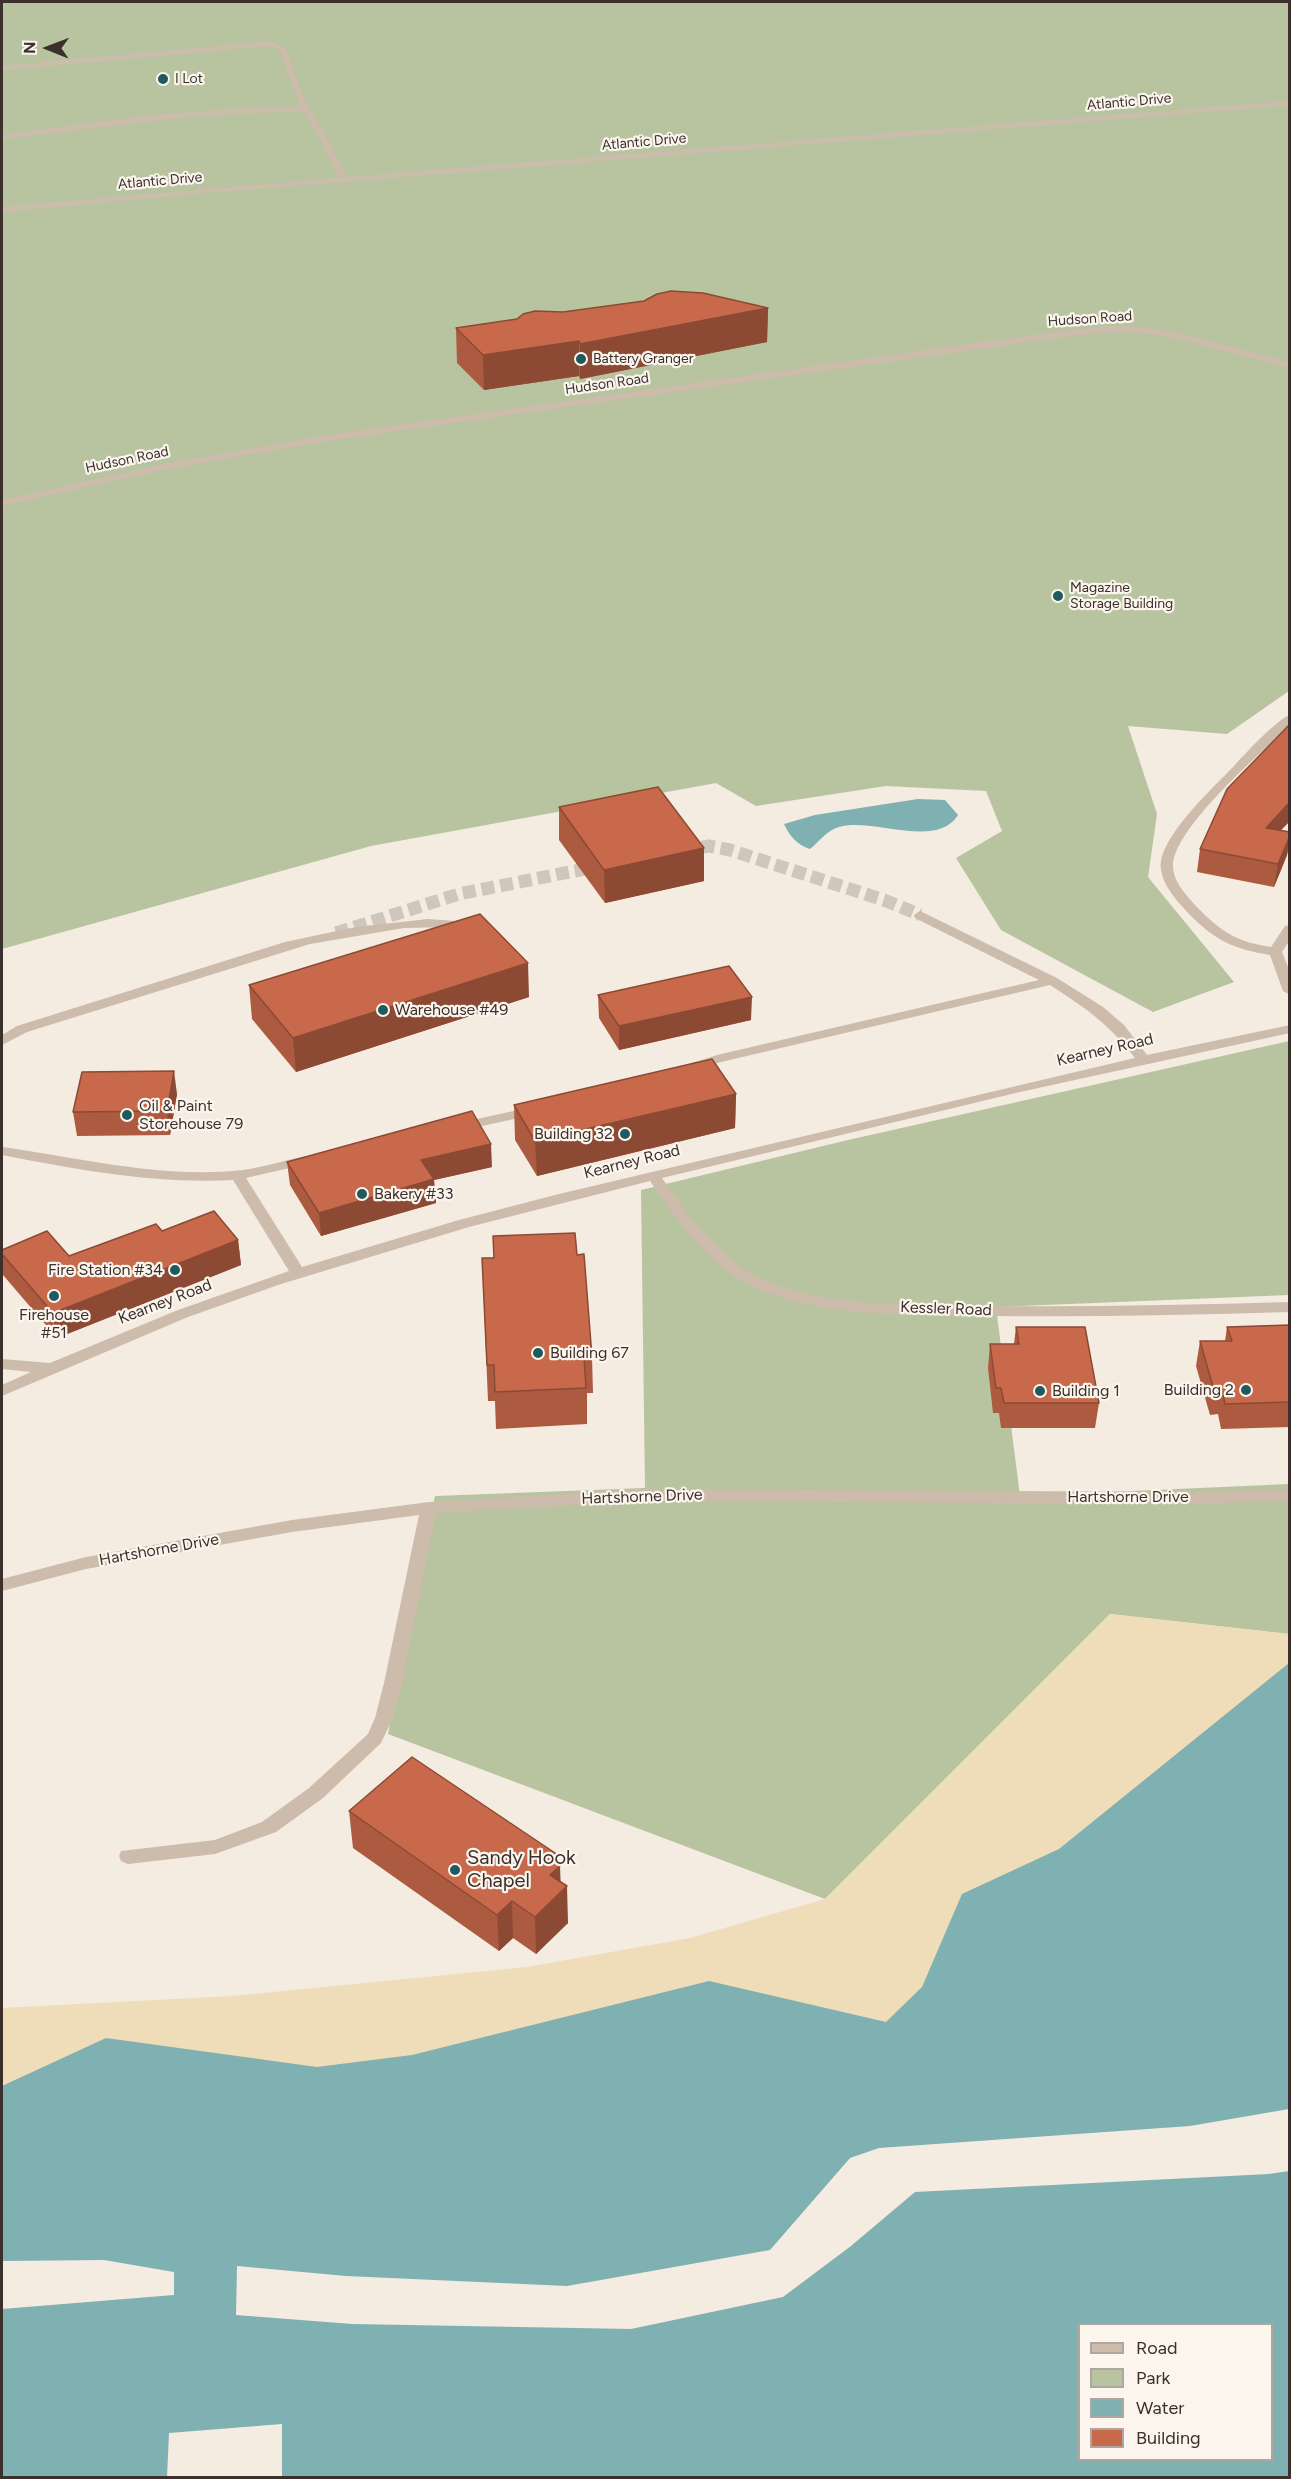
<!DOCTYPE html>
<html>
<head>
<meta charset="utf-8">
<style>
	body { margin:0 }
	#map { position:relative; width:1291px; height:2479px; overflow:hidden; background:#f4ebe1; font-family:Figtree,sans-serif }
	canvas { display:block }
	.frame { position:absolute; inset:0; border:3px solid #3b302b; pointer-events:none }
	.legend { position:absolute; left:1078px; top:2323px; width:195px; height:138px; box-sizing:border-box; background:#fbf5ee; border:2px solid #aea6a0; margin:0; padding:8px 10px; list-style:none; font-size:18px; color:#3b302b }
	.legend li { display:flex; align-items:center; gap:12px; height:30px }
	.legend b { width:30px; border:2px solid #aea6a0 }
	.north { position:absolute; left:18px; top:18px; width:60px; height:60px; -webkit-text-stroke:4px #fbf5ee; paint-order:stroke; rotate:271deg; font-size:16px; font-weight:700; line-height:24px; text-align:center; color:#3b302b }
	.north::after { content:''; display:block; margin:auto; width:21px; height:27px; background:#3b302b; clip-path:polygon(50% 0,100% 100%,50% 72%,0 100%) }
</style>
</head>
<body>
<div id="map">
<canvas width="1291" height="2479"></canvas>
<div class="frame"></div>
<ul class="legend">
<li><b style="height:8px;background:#cdbbac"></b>Road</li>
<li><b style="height:16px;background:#b8c4a0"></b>Park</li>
<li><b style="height:16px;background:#7fb0b2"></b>Water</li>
<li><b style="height:16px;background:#c8694b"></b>Building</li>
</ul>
<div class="north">N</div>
</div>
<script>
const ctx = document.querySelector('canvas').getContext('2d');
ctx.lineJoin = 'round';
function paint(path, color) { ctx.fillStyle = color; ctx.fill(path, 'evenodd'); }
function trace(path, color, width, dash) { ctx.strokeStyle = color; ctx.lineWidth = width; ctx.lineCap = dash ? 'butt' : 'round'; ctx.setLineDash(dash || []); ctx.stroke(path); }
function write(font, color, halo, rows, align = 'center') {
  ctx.font = font + ' Figtree,sans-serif'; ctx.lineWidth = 4.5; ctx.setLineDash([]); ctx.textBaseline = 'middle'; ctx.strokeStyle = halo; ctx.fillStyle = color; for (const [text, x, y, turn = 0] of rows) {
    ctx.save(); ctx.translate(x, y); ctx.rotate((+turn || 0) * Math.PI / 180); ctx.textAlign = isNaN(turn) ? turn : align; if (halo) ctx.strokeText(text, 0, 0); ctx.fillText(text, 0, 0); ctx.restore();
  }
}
paint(new Path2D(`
	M 2,2 L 1289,2 L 1289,691 L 1227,734 L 1128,726 L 1157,814 L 1148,877 L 1234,982 L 1153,1012 L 1001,930 L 956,858 L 1002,831 L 986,791 L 886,786 L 756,806 L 716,783 L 371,846 L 2,949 Z
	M 1289,1041 L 1289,1295 L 996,1307 L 1020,1496 L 1289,1484 L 1289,1634 L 1110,1614 L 825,1899 L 388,1734 L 435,1496 L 645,1488 L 641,1190 L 848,1140 Z`), '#b8c4a0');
paint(new Path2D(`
	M 1110,1614 L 1289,1634 L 1289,2206 L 2,2327 L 2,2008 L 233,1996 L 527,1967 L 690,1938 L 825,1899 Z`), '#efdcb8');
paint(new Path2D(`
	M 918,799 L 945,800 L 958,815 C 936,850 873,817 839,827 C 826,831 820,841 810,849 C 797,845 789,835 784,824 L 815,815 Z
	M 1289,1663 L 1289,2477 L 2,2477 L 2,2086 L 106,2038 L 317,2067 L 412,2055 L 709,1981 L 886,2022 L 922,1987 L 962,1894 L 1059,1849 ZM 1080,2324 L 1272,2324 L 1272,2460 L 1080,2460 Z`), '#7fb0b2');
paint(new Path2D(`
	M 1289,2109 L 1289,2171 L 1269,2174 L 915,2192 L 851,2246 L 783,2297 L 631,2329 L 352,2324 L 236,2315 L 237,2266 L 346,2276 L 567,2286 L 770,2250 L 850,2158 L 879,2148 L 1190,2126 Z
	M 104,2260 L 174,2272 L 174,2295 L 2,2309 L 2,2261 Z
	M 282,2424 L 282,2477 L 167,2477 L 169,2433 Z`), '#f4ebe1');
trace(new Path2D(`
	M 683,850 L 709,846 L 730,850 L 884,900 L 920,915
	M 336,933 L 459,894 L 600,866`), '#cfc6bd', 13, [13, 6]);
paint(new Path2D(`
	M 263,42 L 274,42 L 286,49 L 303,96 L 348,177 L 1290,101 L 1290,105 L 192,194 L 2,212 L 2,207 L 340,178 L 304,111 L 193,116 L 2,139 L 2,135 C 101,121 201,107 301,107 L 279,50 L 270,46 L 2,70 L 2,66 Z
	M 1132,326 L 1170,331 L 1290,362 L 1290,368 L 1170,337 L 1132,332 L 1094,333 L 334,440 L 167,469 L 2,506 L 2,500 L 167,463 L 334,434 L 988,341 L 1094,327 Z
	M 1290,715 L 1290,725 C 1261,753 1176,826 1173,864 C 1172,881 1187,896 1197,907 C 1221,932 1237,942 1271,947 L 1285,926 L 1290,925 L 1290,940 L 1282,952 L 1290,972 L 1290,995 L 1283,991 L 1270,955 C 1234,949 1216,941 1190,915 C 1179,903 1163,887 1161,869 C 1157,839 1213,788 1233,767 C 1244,755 1277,719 1290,715 Z
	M 920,911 L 1057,978 L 1103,1007 L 1124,1025 L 1147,1055 L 1290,1025 L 1290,1033 L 1020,1092 L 662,1178 C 689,1216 720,1259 764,1280 C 824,1308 918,1305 984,1306 C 1086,1307 1188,1305 1290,1302 L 1290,1312 C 1190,1315 1090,1317 990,1316 C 918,1315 819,1318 753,1287 C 708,1265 677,1220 650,1181 L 469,1227 L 281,1284 L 188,1317 L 2,1396 L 2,1385 L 31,1372 L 2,1369 L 2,1359 L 50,1363 L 178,1310 L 289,1271 L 233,1180 C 154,1184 79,1170 2,1155 L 2,1147 C 82,1158 161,1179 243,1170 C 265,1167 285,1160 306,1156 L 311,1157 L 313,1160 L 311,1163 L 246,1178 L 302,1267 L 459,1220 L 559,1194 L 1135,1058 C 1107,1022 1088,1010 1050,985 L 721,1062 L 694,1071 L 687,1067 L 689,1064 L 717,1055 L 1039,980 L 915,918 L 914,915 Z
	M 428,919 L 469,922 L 475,926 L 469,930 L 450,927 L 404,928 L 310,944 L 27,1032 L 2,1045 L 2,1035 L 17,1026 L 285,942 L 356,927 Z
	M 532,1107 L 537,1108 L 539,1111 L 537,1114 L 459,1131 L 452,1127 L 454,1124 Z
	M 647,1489 L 1189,1492 L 1290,1489 L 1290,1501 L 1189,1504 L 647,1501 L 436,1513 L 402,1683 L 393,1718 L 381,1743 L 323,1798 L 276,1832 L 215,1854 L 128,1864 L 121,1861 L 119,1856 L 121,1851 L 215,1840 L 262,1822 L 309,1788 L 368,1734 L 375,1718 L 384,1683 L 419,1515 L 292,1532 L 86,1569 L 2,1591 L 2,1579 L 86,1557 L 292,1520 L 429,1502 Z`), '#cdbbac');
paint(new Path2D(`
	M 768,308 L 767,342 L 580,379 L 579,376 L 484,390 L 457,363 L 456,328 L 563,312 Z
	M 1290,724 L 1290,821 L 1280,830 L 1290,832 L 1290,842 L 1287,855 L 1274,887 L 1197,872 L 1200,849 Z
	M 559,807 L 704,881 L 605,903 L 559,840 Z
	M 249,985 L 529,997 L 296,1072 L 252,1019 Z
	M 598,995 L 751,1020 L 619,1050 L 599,1018 Z
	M 177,1094 L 170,1135 L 77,1136 L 73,1112 Z
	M 736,1094 L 735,1128 L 537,1176 L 515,1140 L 514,1105 Z
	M 287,1162 L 492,1167 L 434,1180 L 436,1203 L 321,1236 L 290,1185 Z
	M 162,1231 L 238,1240 L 241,1265 L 57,1338 L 3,1275 L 2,1265 L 2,1250 L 69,1256 Z
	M 577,1255 L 592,1357 L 593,1393 L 587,1393 L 587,1424 L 496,1429 L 495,1401 L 488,1401 L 482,1258 Z
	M 1290,1325 L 1290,1427 L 1221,1429 L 1218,1414 L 1210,1415 L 1196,1366 L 1200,1341 L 1225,1341 L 1227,1327 Z
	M 1016,1327 L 1099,1403 L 1095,1428 L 1001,1428 L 999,1413 L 993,1413 L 988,1368 L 990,1344 L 1014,1344 Z
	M 349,1811 L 558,1864 L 560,1866 L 560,1881 L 568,1923 L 536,1954 L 513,1938 L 499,1951 L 353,1848 Z`), '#ac5a40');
paint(new Path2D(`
	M 768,308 L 767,342 L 580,379 L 580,344 Z
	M 579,341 L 579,376 L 484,390 L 483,355 Z
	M 1290,802 L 1290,821 L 1262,850 L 1266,828 Z
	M 1290,836 L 1287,855 L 1274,887 L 1278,864 Z
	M 704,848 L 704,881 L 605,903 L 604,870 Z
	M 528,963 L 529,997 L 296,1072 L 293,1038 Z
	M 752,997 L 751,1020 L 619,1050 L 619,1026 Z
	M 174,1071 L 177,1094 L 170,1135 L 167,1111 Z
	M 736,1094 L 735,1128 L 537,1176 L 535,1141 Z
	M 491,1144 L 492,1167 L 434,1180 L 436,1203 L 321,1236 L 319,1213 L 421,1160 Z
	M 238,1240 L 241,1265 L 57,1338 L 53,1313 Z
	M 558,1855 L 558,1868 L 560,1866 L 561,1892 L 567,1886 L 568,1923 L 536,1954 L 535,1917 L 550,1875 L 552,1860 Z
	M 512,1901 L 513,1938 L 499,1951 L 497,1915 Z`), '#8c4a34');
const building = new Path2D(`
	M 671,291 L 703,293 L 768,308 L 580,344 L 579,341 L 483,355 L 456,328 L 517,319 L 523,314 L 535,311 L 563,312 L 644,301 L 657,294 Z
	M 1290,724 L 1290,802 L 1266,828 L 1290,832 L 1290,836 L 1278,864 L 1200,849 L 1227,789 Z
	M 658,787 L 704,848 L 604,870 L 559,807 Z
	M 480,914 L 528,963 L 293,1038 L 249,985 Z
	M 729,966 L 752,997 L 619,1026 L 598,995 Z
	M 712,1059 L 736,1094 L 535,1141 L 514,1105 Z
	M 174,1071 L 167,1111 L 73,1112 L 82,1072 Z
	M 472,1111 L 491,1144 L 421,1160 L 434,1179 L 319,1213 L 287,1162 Z
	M 214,1211 L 238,1240 L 53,1313 L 2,1254 L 2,1250 L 47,1231 L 69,1256 L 156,1224 L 162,1231 Z
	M 575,1233 L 577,1255 L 584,1254 L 592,1357 L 584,1357 L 586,1388 L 495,1392 L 494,1365 L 487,1365 L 482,1258 L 494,1258 L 493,1236 Z
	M 1290,1325 L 1290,1402 L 1225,1404 L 1222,1389 L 1214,1390 L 1200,1341 L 1232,1341 L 1227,1327 Z
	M 1016,1327 L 1085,1327 L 1099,1403 L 1004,1403 L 1001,1388 L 996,1388 L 990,1344 L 1019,1344 Z
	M 412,1757 L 558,1855 L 552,1860 L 560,1866 L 550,1875 L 567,1886 L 535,1917 L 512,1901 L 497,1915 L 349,1811 Z`);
paint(building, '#c8694b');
trace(building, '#8c4a34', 1.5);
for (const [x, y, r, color] of [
	[163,79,6,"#1f5a5e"],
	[581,359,6,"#1f5a5e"],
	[1058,596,6,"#1f5a5e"],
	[383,1010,6,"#1f5a5e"],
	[127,1115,6,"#1f5a5e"],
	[625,1134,6,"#1f5a5e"],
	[362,1194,6,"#1f5a5e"],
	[175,1270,6,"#1f5a5e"],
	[54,1296,6,"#1f5a5e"],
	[538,1353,6,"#1f5a5e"],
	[1246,1390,6,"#1f5a5e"],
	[1040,1391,6,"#1f5a5e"],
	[455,1870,6,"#1f5a5e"]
]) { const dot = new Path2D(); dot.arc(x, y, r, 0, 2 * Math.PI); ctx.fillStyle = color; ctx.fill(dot); trace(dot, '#fbf5ee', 2); }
write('14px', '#3b302b', '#fbf5ee', [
	["I Lot",175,79],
	["Battery Granger",593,359],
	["Magazine",1070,588],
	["Storage Building",1070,604]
], 'left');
write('14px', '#3b302b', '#fbf5ee', [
	["Atlantic Drive",1129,102,-5],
	["Atlantic Drive",644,142,-5],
	["Atlantic Drive",160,181,-5],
	["Hudson Road",1090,319,-4],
	["Hudson Road",607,384,-8],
	["Hudson Road",127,460,-12]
]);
write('16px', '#3b302b', '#fbf5ee', [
	["Warehouse #49",395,1010],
	["Oil & Paint",139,1106],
	["Storehouse 79",139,1124],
	["Building 32",613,1134,"right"],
	["Bakery #33",374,1194],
	["Fire Station #34",163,1270,"right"],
	["Firehouse",54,1315,"center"],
	["#51",54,1333,"center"],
	["Building 67",550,1353],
	["Building 2",1234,1390,"right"],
	["Building 1",1052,1391]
], 'left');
write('16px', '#3b302b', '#fbf5ee', [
	["Kearney Road",1105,1050,-13],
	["Kearney Road",632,1162,-14],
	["Kearney Road",165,1302,-21],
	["Kessler Road",946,1309,2],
	["Hartshorne Drive",642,1497,-2],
	["Hartshorne Drive",1128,1497],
	["Hartshorne Drive",159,1550,-10]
]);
write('20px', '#3b302b', '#fbf5ee', [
	["Sandy Hook",467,1858],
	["Chapel",467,1881]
], 'left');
</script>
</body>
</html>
